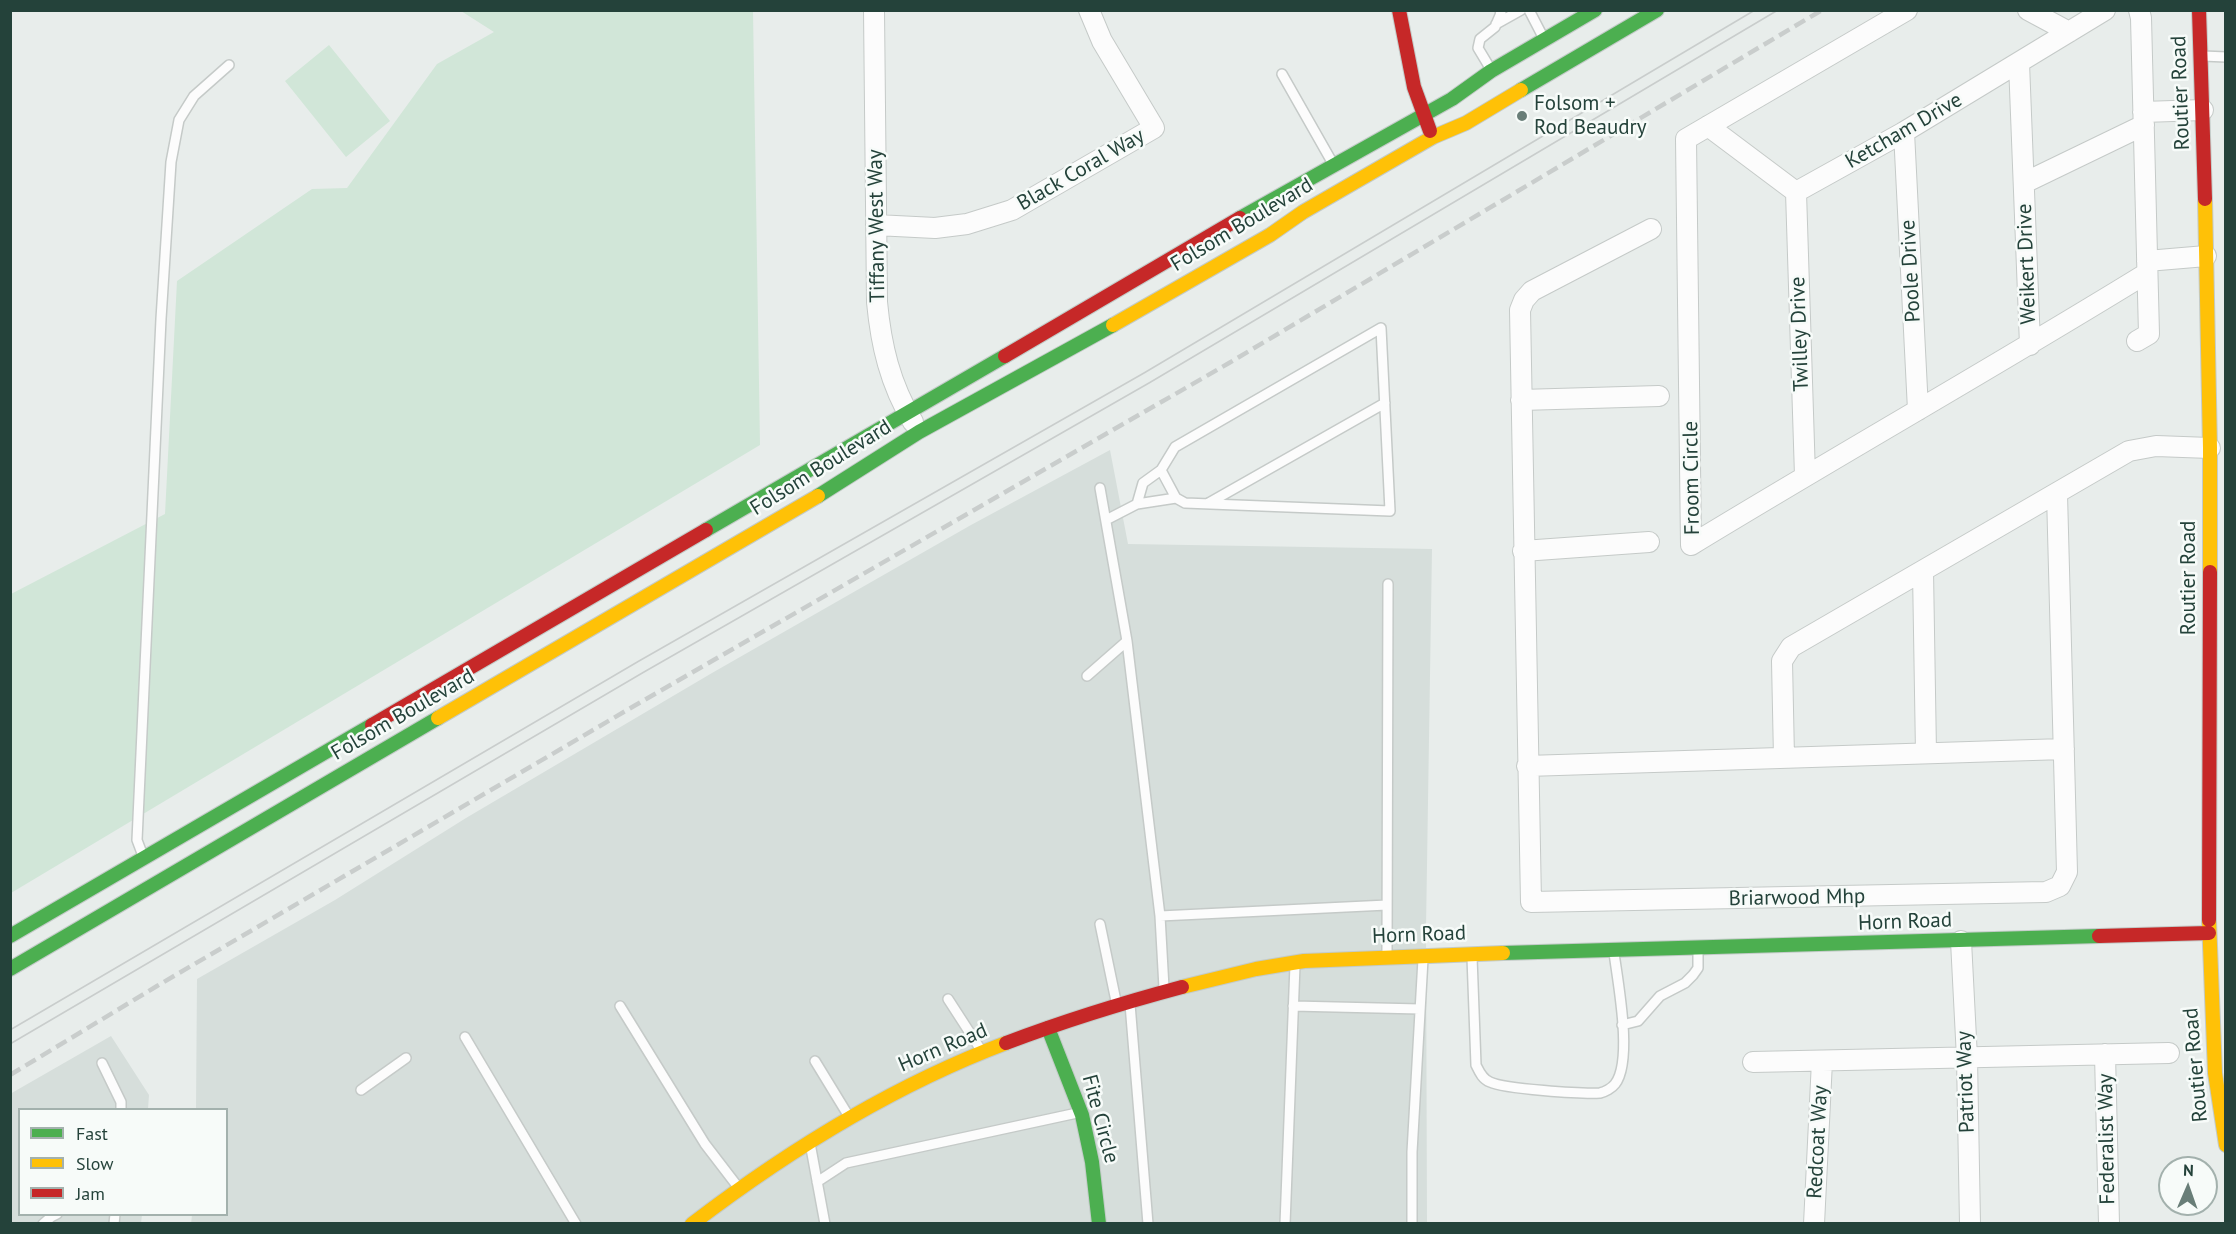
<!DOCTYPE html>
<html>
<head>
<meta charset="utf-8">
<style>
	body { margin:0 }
	#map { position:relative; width:2236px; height:1234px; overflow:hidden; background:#e8edeb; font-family:"PT Sans",sans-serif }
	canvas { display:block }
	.frame { position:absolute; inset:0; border:12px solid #24423a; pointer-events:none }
	.legend { position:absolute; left:18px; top:1108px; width:210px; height:108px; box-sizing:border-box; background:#f7fbf9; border:2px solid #a3b1ad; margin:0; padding:8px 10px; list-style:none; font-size:18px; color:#24423a }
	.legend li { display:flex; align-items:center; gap:12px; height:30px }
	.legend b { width:30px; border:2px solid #a3b1ad }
	.north { position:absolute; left:2158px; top:1156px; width:60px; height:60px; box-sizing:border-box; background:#f7fbf9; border:2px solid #a3b1ad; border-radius:50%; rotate:2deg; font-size:16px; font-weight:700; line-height:24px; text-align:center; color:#24423a }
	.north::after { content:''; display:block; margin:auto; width:21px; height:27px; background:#697e78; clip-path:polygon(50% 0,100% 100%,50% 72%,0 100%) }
</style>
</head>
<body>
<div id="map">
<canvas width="2236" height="1234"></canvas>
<div class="frame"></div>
<ul class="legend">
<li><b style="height:8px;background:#4caf50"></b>Fast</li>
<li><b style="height:8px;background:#ffc107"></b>Slow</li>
<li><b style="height:8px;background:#c62828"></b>Jam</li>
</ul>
<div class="north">N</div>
</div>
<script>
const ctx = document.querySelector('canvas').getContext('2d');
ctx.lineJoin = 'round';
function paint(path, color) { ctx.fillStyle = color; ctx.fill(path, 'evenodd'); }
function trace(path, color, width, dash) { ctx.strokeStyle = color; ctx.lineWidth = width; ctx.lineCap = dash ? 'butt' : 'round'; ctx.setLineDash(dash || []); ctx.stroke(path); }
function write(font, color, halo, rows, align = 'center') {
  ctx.font = font + ' "PT Sans",sans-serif'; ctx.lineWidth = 5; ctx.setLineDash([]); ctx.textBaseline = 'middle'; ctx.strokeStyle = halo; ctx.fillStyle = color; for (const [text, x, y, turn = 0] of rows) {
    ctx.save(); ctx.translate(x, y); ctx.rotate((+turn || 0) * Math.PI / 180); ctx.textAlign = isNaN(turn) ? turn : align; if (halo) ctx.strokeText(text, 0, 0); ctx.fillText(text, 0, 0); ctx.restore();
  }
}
paint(new Path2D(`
	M 1110,450 L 1128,544 L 1432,549 L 1426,928 L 1427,1223 L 191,1224 L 192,1215 L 226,1214 L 226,1110 L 196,1109 L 197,979 L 335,900 L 466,818 L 712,673 L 971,525 Z
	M 111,1036 L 149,1095 L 148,1109 L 20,1110 L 20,1214 L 142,1215 L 141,1223 L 11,1223 L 10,1094 Z`), '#d6dedb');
paint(new Path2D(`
	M 461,11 L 753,11 L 760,445 L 11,893 L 11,594 L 165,514 L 177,281 L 312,189 L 347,188 L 437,64 L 494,32 Z
	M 329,45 L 390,121 L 346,157 L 285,81 Z`), '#d1e6d8');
const lane = new Path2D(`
	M 1529,10 L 1543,37
	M 1496,24 L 1521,10
	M 2203,56 L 2226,57
	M 1490,68 L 1478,48 L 1480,39 L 1495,27 L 1501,13 L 1500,10
	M 1282,74 L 1332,162
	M 1161,470 L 1176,498
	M 1100,488 L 1127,641 L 1160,916 L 1164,988
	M 1207,504 L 1385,403
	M 1106,520 L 1137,504 L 1176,498 L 1185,503 L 1390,511 L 1381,328 L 1175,447 L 1161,470 L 1143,483 L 1137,504
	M 1087,676 L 1127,641
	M 143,856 L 137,840 L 161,319 L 171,162 L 179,120 L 194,96 L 229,65
	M 1160,916 L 1387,905
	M 1100,924 L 1116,1001
	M 1387,954 L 1388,584
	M 1472,957 L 1476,1065 C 1479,1071 1482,1079 1490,1082 C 1504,1089 1582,1094 1600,1093 C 1605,1092 1612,1088 1615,1084 C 1633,1061 1618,983 1614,953
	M 948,999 L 981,1050
	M 1130,1004 L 1148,1224
	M 620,1006 L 705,1144 L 738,1187
	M 1293,1006 L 1420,1009
	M 1622,1025 L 1638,1021 L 1660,996 L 1685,983 L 1693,975 L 1698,968 L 1698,951
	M 465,1037 L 576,1224
	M 815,1061 L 848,1115
	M 102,1063 L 121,1102 L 121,1110
	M 361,1090 L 406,1058
	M 810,1143 L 825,1224
	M 817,1182 L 846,1163 L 1077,1113
	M 43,1224 L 51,1217 L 57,1214
	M 114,1224 L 115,1214
	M 1285,1224 L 1295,965
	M 1412,1224 L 1412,1152 L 1423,959`);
const street = new Path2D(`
	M 874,10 L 877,302 C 881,345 890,384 913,422
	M 2028,10 L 2069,32
	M 2019,63 L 2030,345
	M 2143,112 L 2203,110
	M 1708,126 L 1796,192 L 1904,132 L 2105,10
	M 1904,132 L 1918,410
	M 2024,183 L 2144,125
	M 1796,192 L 1805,476
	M 876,225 L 935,228 L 967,224 L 1012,210 L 1154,128 L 1102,41 L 1089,10
	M 1651,229 L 1532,291 L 1524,300 L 1520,310 L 1531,902 L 2046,892 L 2060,886 L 2067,872 L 2057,494
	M 2147,261 L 2206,256
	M 2137,341 L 2149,334 L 2141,18 L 2139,10
	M 1521,400 L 1659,396
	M 1691,545 L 1686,139 L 1907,10
	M 1691,545 C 1842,453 1996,366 2147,273
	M 1523,551 L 1649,542
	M 1923,571 L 1926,753
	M 1784,758 L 1782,661 L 1791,647 L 2129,451 L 2156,446 L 2210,448
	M 1527,766 L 2064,749
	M 1961,941 L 1967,1058 L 1970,1224
	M 2105,1054 L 2109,1224
	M 1753,1062 L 2169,1053
	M 1814,1224 L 1822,1061`);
const fast = new Path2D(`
	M 1521,90 L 1657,10
	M 1240,218 L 1452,99 L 1491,71 L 1595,10
	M 818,496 L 919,432 L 1113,325
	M 706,530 L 1005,356
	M 10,936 L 372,725
	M 1503,953 L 2099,936
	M 10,969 L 438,718
	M 1048,1028 L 1082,1115 L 1092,1162 L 1099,1224`);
const slow = new Path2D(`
	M 2205,199 L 2210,448 L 2210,572
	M 1113,325 L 1270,235 L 1303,212 L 1433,137 L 1466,123 L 1521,90
	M 438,718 L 818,496
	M 2209,920 L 2215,1073 L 2226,1145
	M 1182,987 L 1256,969 L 1304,961 L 1503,953
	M 692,1224 C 789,1150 892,1086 1006,1043`);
const jam = new Path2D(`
	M 1399,10 L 1414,87 L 1430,131
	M 2199,10 L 2205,199
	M 1005,356 L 1240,218
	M 372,725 L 706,530
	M 2209,920 L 2210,572
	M 2099,936 L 2209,933
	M 1006,1043 C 1064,1021 1122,1003 1182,987`);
trace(lane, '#c5cac8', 12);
trace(street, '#c5cac8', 22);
trace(fast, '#c3cbc8', 16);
trace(slow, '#c3cbc8', 16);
trace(jam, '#c3cbc8', 16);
trace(lane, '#fcfcfc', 9);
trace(street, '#fcfcfc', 20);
trace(fast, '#4caf50', 14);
trace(slow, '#ffc107', 14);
trace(jam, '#c62828', 14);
trace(new Path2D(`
	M 10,1030 L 639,661 L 1144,373 L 1755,10
	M 10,1044 L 644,672 L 1149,383 L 1778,10`), '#c9cdcc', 1.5);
trace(new Path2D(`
	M 10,1075 L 157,986 L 634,706 L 1229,363 L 1822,10`), '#c9cdcc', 4.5, [12, 6]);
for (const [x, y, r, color] of [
	[1522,116,6,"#697e78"]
]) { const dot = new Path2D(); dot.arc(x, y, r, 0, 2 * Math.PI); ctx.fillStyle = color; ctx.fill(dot); trace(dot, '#f7fbf9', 2); }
write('21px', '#24423a', '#f7fbf9', [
	["Routier Road",2181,93,-92],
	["Ketcham Drive",1904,131,-30],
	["Black Coral Way",1081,170,-30],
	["Folsom Boulevard",1242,225,-31],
	["Tiffany West Way",877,226,-91],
	["Weikert Drive",2027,264,-92],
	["Poole Drive",1911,271,-93],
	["Twilley Drive",1800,334,-92],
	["Folsom Boulevard",821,468,-32],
	["Froom Circle",1692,478,-91],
	["Routier Road",2189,578,-90],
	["Folsom Boulevard",403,715,-30],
	["Briarwood Mhp",1797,898,-1],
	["Horn Road",1905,922,-2],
	["Horn Road",1419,935,-2],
	["Horn Road",943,1048,-23],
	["Routier Road",2196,1065,-95],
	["Patriot Way",1966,1082,-92],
	["Fite Circle",1100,1119,75],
	["Federalist Way",2107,1139,-91],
	["Redcoat Way",1818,1142,-87]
]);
write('21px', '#24423a', '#f7fbf9', [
	["Folsom +",1534,104],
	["Rod Beaudry",1534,128]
], 'left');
</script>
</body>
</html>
